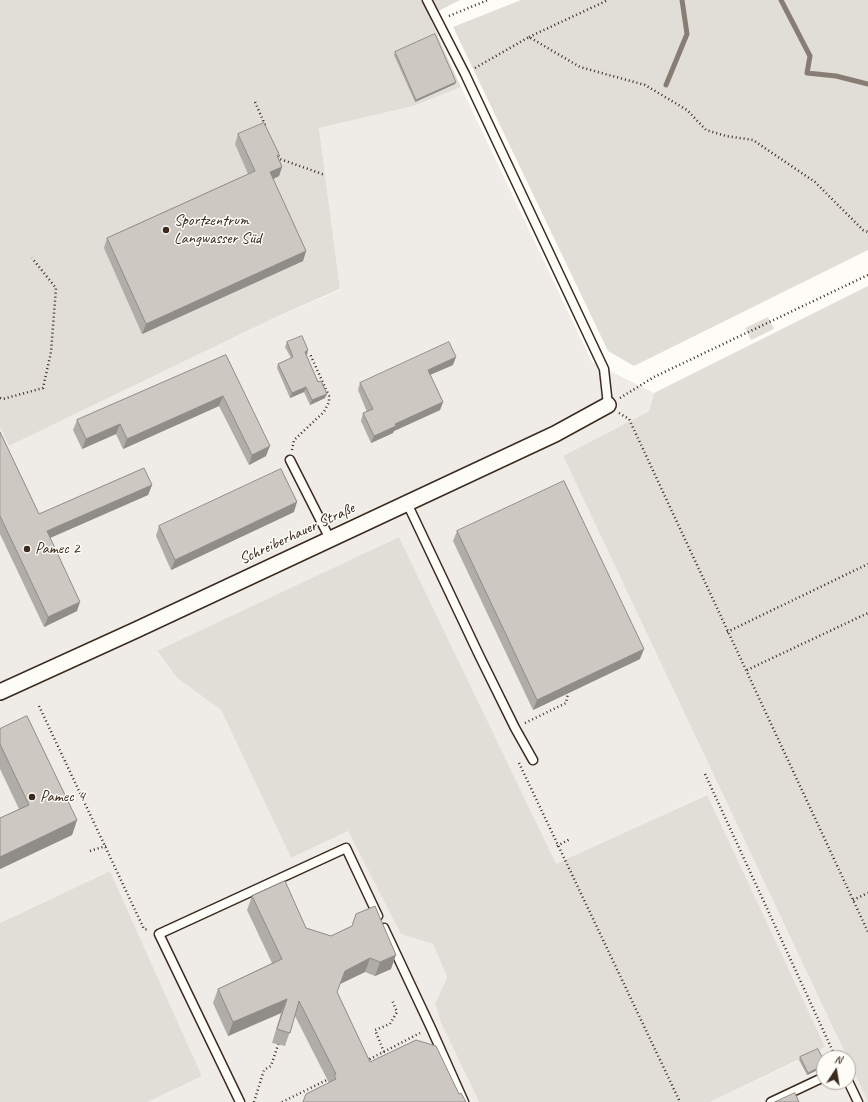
<!DOCTYPE html>
<html>
<head>
<meta charset="utf-8">
<style>
	body { margin:0 }
	#map { position:relative; width:868px; height:1102px; overflow:hidden; background:#fdfcf7; font-family:Caveat,sans-serif }
	canvas { display:block }
	.north { position:absolute; left:816px; top:1050px; width:40px; height:40px; box-sizing:border-box; background:#fdfcf7; border:1px solid #afa8a0; border-radius:50%; rotate:12deg; font-size:11px; font-weight:700; line-height:16px; text-align:center; color:#3b2a1e }
	.north::after { content:''; display:block; margin:auto; width:14px; height:18px; background:#3b2a1e; clip-path:polygon(50% 0,100% 100%,50% 72%,0 100%) }
</style>
</head>
<body>
<div id="map">
<canvas width="868" height="1102"></canvas>
<div class="north">N</div>
</div>
<script>
const ctx = document.querySelector('canvas').getContext('2d');
ctx.lineJoin = 'round';
function paint(path, color) { ctx.fillStyle = color; ctx.fill(path, 'evenodd'); }
function trace(path, color, width, dash) { ctx.strokeStyle = color; ctx.lineWidth = width; ctx.lineCap = dash ? 'butt' : 'round'; ctx.setLineDash(dash || []); ctx.stroke(path); }
function write(font, color, halo, rows, align = 'center') {
  ctx.font = font + ' Caveat,sans-serif'; ctx.lineWidth = 3; ctx.setLineDash([]); ctx.textBaseline = 'middle'; ctx.strokeStyle = halo; ctx.fillStyle = color; for (const [text, x, y, turn = 0] of rows) {
    ctx.save(); ctx.translate(x, y); ctx.rotate((+turn || 0) * Math.PI / 180); ctx.textAlign = isNaN(turn) ? turn : align; if (halo) ctx.strokeText(text, 0, 0); ctx.fillText(text, 0, 0); ctx.restore();
  }
}
paint(new Path2D(`
	M 461,87 L 592,362 L 654,393 L 649,411 L 563,456 L 847,1058 L 824,1058 L 824,1082 L 848,1082 L 848,1060 L 868,1102 L 710,1102 L 797,1061 L 706,795 L 556,865 L 399,537 L 157,652 L 177,678 L 221,710 L 291,858 L 348,831 L 401,933 L 433,944 L 447,977 L 435,1004 L 441,1023 L 479,1102 L 148,1102 L 202,1076 L 110,871 L 0,923 L 0,427 L 9,446 L 276,317 L 340,290 L 319,128 L 414,106 Z`), '#efece7');
paint(new Path2D(`
	M 0,0 L 460,0 L 429,16 L 461,87 L 414,106 L 319,128 L 340,289 L 276,317 L 9,446 L 0,427 Z
	M 521,0 L 868,0 L 868,250 L 634,366 L 608,351 L 453,27 Z
	M 868,286 L 868,1102 L 563,456 L 649,411 L 654,393 Z
	M 768,317 L 774,329 L 751,340 L 745,328 Z
	M 399,537 L 556,864 L 707,795 L 825,1047 L 710,1102 L 479,1102 L 441,1023 L 435,1004 L 447,977 L 433,944 L 401,934 L 348,831 L 291,858 L 221,710 L 177,678 L 157,651 Z
	M 110,871 L 202,1076 L 148,1102 L 0,1102 L 0,923 Z`), '#e1ded7');
trace(new Path2D(`
	M 781,0 L 810,56 L 807,73 L 836,76 L 868,84
	M 666,85 L 687,34 L 682,0`), '#887d74', 5);
const service = new Path2D(`
	M 427,0 L 465,74 L 604,369 L 608,405
	M 290,460 L 330,539
	M 407,503 L 479,655 L 515,728 L 533,760
	M 384,928 L 431,1028 L 464,1102
	M 848,1081 L 858,1102
	M 240,1102 L 159,934 L 346,848 L 378,916
	M 771,1102 L 824,1077`);
const minor = new Path2D(`
	M 0,692 L 136,630 L 555,434 L 608,405`);
trace(service, '#3b2a1e', 11);
trace(minor, '#3b2a1e', 18);
trace(new Path2D(`
	M 449,16 L 488,0
	M 529,37 L 608,0
	M 475,68 L 529,37 L 580,67 L 645,85 L 687,110 L 706,130 L 726,136 L 753,140 L 815,182 L 863,230 L 868,232
	M 255,102 L 266,127
	M 277,152 L 280,159 L 325,175
	M 0,398 L 3,399 L 43,388 L 51,352 L 56,288 L 32,258
	M 620,398 L 654,377 L 868,275
	M 619,413 L 629,419 L 868,932
	M 292,450 L 294,440 L 324,412 L 329,402 L 329,396 L 310,354
	M 727,632 L 868,564
	M 747,670 L 868,613
	M 39,706 L 144,929 L 149,930
	M 525,723 L 566,703 L 568,693
	M 519,763 L 680,1102
	M 705,774 L 836,1058
	M 557,846 L 570,839
	M 90,851 L 106,846
	M 853,900 L 868,893
	M 384,1052 L 375,1030 L 390,1024 L 397,1012 L 392,1000
	M 366,1061 L 420,1033
	M 254,1102 L 264,1070 L 271,1066 L 279,1042
	M 282,1102 L 329,1079`), '#3b2a1e', 2.5, [1, 3]);
trace(service, '#fdfcf7', 8);
trace(minor, '#fdfcf7', 15);
paint(new Path2D(`
	M 395,52 L 455,84 L 415,102 L 394,55 Z
	M 238,134 L 278,157 L 282,167 L 279,176 L 273,179 L 306,251 L 303,261 L 142,334 L 104,248 L 107,238 L 248,174 L 235,144 Z
	M 287,342 L 307,355 L 306,355 L 325,398 L 310,405 L 304,392 L 290,398 L 277,368 L 278,364 L 291,358 L 285,347 Z
	M 226,355 L 266,456 L 249,465 L 219,406 L 123,449 L 116,434 L 82,449 L 73,430 L 77,420 Z
	M 453,365 L 430,375 L 443,402 L 440,410 L 394,431 L 393,433 L 371,443 L 361,421 L 363,413 L 367,412 L 358,390 L 360,383 Z
	M 0,432 L 39,514 L 152,485 L 148,495 L 50,538 L 77,611 L 44,627 L 0,534 Z
	M 294,512 L 171,570 L 156,536 L 159,526 Z
	M 457,531 L 640,659 L 533,710 L 453,541 Z
	M 0,729 L 77,820 L 72,835 L 0,869 L 0,818 L 19,809 L 0,769 Z
	M 252,896 L 306,928 L 331,936 L 352,926 L 391,969 L 375,976 L 365,972 L 340,984 L 337,992 L 370,1062 L 459,1094 L 466,1102 L 329,1083 L 295,1016 L 285,1046 L 272,1043 L 281,1013 L 228,1036 L 213,1003 L 218,989 L 272,963 L 247,910 Z
	M 800,1057 L 824,1061 L 824,1067 L 807,1075 L 799,1060 Z`), '#b0aca7');
paint(new Path2D(`
	M 456,82 L 455,84 L 415,102 L 416,100 Z
	M 282,167 L 279,176 L 267,182 L 270,172 Z
	M 306,251 L 303,261 L 142,334 L 146,324 Z
	M 308,350 L 307,355 L 303,356 L 305,352 Z
	M 456,357 L 453,365 L 425,377 L 428,370 Z
	M 306,387 L 304,392 L 290,398 L 292,393 Z
	M 327,394 L 325,398 L 310,405 L 312,400 Z
	M 223,396 L 219,406 L 123,449 L 127,439 Z
	M 443,402 L 440,410 L 394,431 L 393,433 L 371,443 L 374,436 L 395,424 Z
	M 120,424 L 116,434 L 82,449 L 86,439 Z
	M 270,446 L 266,456 L 249,465 L 252,455 Z
	M 152,485 L 148,495 L 43,541 L 47,531 Z
	M 297,502 L 294,512 L 171,570 L 175,560 Z
	M 80,602 L 77,611 L 44,627 L 48,617 Z
	M 644,649 L 640,659 L 533,710 L 537,700 Z
	M 77,820 L 72,835 L 0,869 L 0,857 Z
	M 396,955 L 391,969 L 375,976 L 380,962 Z
	M 370,958 L 365,972 L 340,984 L 332,1006 L 345,971 Z
	M 287,999 L 281,1013 L 228,1036 L 233,1022 Z
	M 824,1065 L 824,1067 L 807,1075 L 808,1073 Z`), '#908c88');
const building = new Path2D(`
	M 435,34 L 456,82 L 416,100 L 395,52 Z
	M 264,123 L 279,154 L 277,155 L 282,167 L 270,172 L 306,251 L 146,324 L 107,238 L 255,171 L 238,134 Z
	M 302,336 L 308,350 L 305,352 L 318,382 L 321,381 L 327,394 L 312,400 L 306,387 L 292,393 L 278,364 L 293,357 L 287,342 Z
	M 449,342 L 456,357 L 428,370 L 443,402 L 395,424 L 396,426 L 374,436 L 363,413 L 373,409 L 360,383 Z
	M 226,355 L 270,446 L 252,455 L 223,396 L 127,439 L 120,424 L 86,439 L 77,420 Z
	M 0,432 L 39,514 L 144,468 L 152,485 L 47,531 L 80,602 L 48,617 L 0,516 Z
	M 281,469 L 297,502 L 175,560 L 159,526 Z
	M 564,481 L 644,649 L 537,700 L 457,531 Z
	M 27,716 L 77,820 L 0,857 L 0,818 L 29,805 L 0,744 L 0,729 Z
	M 285,881 L 306,928 L 331,936 L 352,926 L 356,914 L 375,906 L 396,955 L 380,962 L 370,958 L 345,971 L 337,992 L 370,1062 L 416,1040 L 436,1046 L 459,1094 L 461,1093 L 466,1102 L 303,1102 L 306,1094 L 336,1079 L 334,1075 L 336,1074 L 299,1001 L 290,1033 L 277,1029 L 287,999 L 233,1022 L 218,989 L 282,959 L 252,896 Z
	M 818,1049 L 824,1061 L 824,1065 L 808,1073 L 800,1057 Z
	M 795,1093 L 799,1102 L 775,1102 Z`);
paint(building, '#cdc8c2');
trace(building, '#908c88', 1);
for (const [x, y, r, color] of [
	[166,230,4,"#3b2a1e"],
	[27,549,4,"#3b2a1e"],
	[32,797,4,"#3b2a1e"]
]) { const dot = new Path2D(); dot.arc(x, y, r, 0, 2 * Math.PI); ctx.fillStyle = color; ctx.fill(dot); trace(dot, '#fdfcf7', 1.5); }
write('16px', '#3b2a1e', '#fdfcf7', [
	["Sportzentrum",174,221],
	["Langwasser Süd",174,239],
	["Pamec 2",35,549],
	["Pamec 4",40,797]
], 'left');
write('16px', '#3b2a1e', '#fdfcf7', [
	["Schreiberhauer Straße",297,534,-25]
]);
</script>
</body>
</html>
